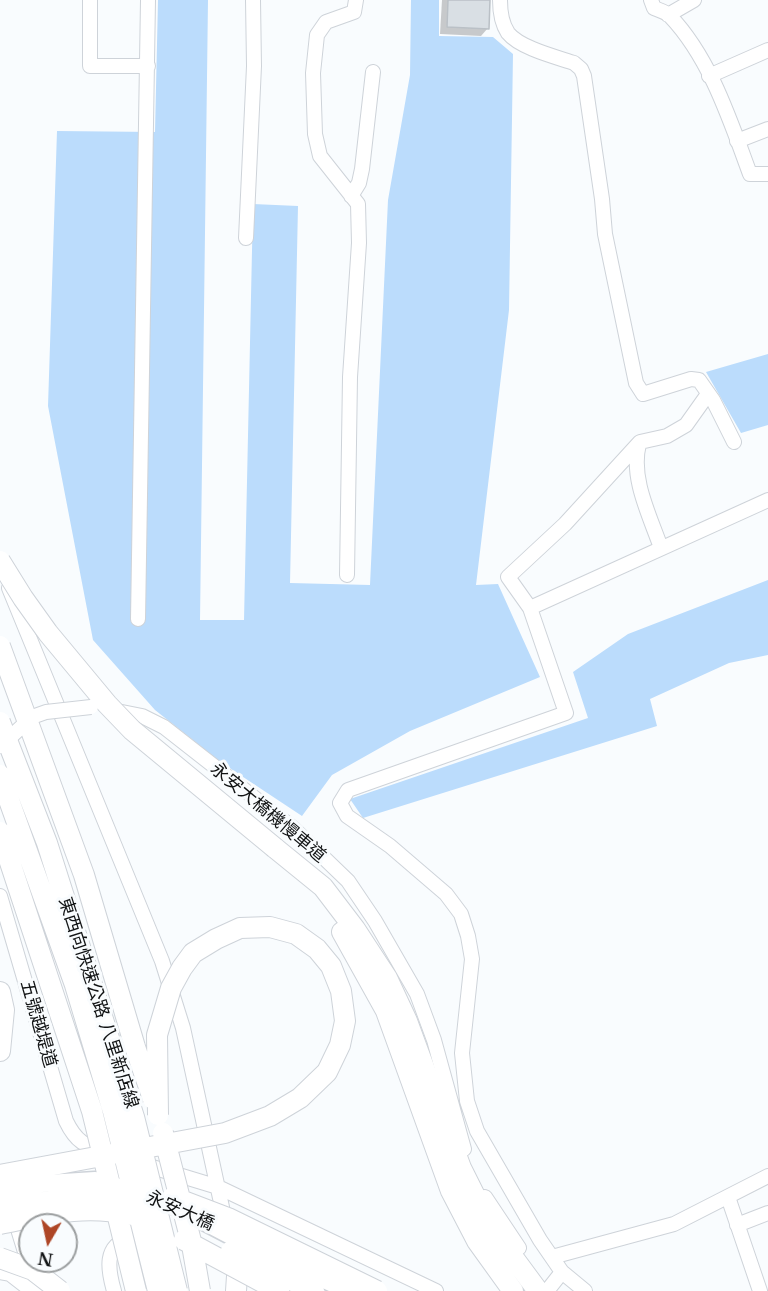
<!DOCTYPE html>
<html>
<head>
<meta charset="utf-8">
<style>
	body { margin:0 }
	#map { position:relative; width:768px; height:1291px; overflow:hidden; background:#f9fcfe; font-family:"Libre Baskerville",serif }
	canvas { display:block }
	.north { position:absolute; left:18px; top:1213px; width:60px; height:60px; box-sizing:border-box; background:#f9fcfe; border:2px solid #9c9fa0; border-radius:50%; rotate:189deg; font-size:16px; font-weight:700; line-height:24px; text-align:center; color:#111314 }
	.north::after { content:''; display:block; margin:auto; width:21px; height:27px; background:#ae4626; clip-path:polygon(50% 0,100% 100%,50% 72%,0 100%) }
</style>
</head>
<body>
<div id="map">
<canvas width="768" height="1291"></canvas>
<div class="north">N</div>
</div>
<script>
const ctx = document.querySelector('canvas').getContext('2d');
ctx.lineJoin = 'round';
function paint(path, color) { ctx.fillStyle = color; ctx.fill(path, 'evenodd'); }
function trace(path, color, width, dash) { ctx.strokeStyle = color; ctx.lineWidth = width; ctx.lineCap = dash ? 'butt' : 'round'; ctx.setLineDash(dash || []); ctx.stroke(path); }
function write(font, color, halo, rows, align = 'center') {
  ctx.font = font + ' "Libre Baskerville","Noto Sans TC",serif'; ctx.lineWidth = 6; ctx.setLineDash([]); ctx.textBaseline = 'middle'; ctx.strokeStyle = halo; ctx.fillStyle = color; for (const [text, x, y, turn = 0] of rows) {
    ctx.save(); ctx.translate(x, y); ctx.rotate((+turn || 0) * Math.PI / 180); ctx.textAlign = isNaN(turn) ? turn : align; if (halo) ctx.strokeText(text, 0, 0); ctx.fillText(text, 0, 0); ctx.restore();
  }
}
paint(new Path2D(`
	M 158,0 L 208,0 L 200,620 L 244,620 L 253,204 L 298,206 L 290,583 L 370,585 L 388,200 L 410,75 L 411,0 L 439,0 L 439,36 L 493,37 L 513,54 L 509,310 L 476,585 L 498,584 L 540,677 L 410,731 L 332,775 L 302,816 L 222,763 L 155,710 L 93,640 L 48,406 L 57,131 L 155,132 Z
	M 768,354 L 768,425 L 741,433 L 706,372 Z
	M 768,580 L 768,655 L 729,663 L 650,699 L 657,726 L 363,818 L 350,799 L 588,718 L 573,672 L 628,634 Z`), '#bbdcfc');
paint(new Path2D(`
	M 442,0 L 489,0 L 488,28 L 481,36 L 440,34 Z`), '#0003');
const building = new Path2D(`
	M 448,0 L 490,0 L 489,29 L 447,27 Z`);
paint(building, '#d9dfe4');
trace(building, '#bac0c6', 1.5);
const minor = new Path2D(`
	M 90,0 L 90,66 L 148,66
	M 500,0 C 500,10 502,24 508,33 C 520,48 556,57 574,63 L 581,69 L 584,76 L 602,199 L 605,234 L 636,383 L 643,394 L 691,379 L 699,380 L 713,400 L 734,442
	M 651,0 L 654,8 C 659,10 666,12 670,16 C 710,58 730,120 750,174 L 768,174
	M 668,15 L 694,0
	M 709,76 L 768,50
	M 737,141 L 768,129
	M 351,196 L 359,183 L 362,169 L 373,72
	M 246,238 L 254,66 L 253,0
	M 639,444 C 630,478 650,516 661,548
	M 347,575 L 350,377 L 359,243 L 358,204 L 320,156 L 315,134 L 313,73 L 317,35 L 326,22 L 354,12 L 356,0
	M 9,588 L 162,961 L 183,1028 L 225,1221
	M 530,608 L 508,577 L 565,524 L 640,442 L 667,436 L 686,425 L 708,394
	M 138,619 L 148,0
	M 112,710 L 142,716 L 164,727 L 293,828 L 348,881 L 375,921 L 417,994 L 434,1040 L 464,1149
	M 0,896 L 66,1121 C 76,1142 85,1146 107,1152
	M 139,1163 L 218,1187 L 436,1291
	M 485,1197 L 519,1248
	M 728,1197 L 760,1291
	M 13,1213 L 37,1291
	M 737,1225 L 768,1213
	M 552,1257 L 674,1224 L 768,1176
	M 0,1272 L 10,1274 L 32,1291
	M 562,1272 L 585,1291
	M 114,1291 C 108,1270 103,1245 131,1238
	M 547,1291 L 562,1272 L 540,1240 L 477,1131 L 467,1101 L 462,1053 L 472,959 L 468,936 L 461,914 L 446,894 L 390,846 L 347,816 L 340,803 L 348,790 L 566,713 L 530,608 L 768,500`);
const highway = new Path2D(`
	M 275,848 L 323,887 L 355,929 L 387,978 L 407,1021 L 461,1168 L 490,1226 L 538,1291
	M 342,932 L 386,1011 L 451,1191 L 477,1241 L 513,1291
	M 0,992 L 4,1010 L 0,1051
	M 236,1291 L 237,1276`);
trace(minor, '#ced3d9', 16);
trace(highway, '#ced3d9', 22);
trace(minor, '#fff', 14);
trace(highway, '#fff', 20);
const minorBridge = new Path2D(`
	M 1,746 L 32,717 L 46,712 L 91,707`);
const majorBridge = new Path2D(`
	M 0,1192 L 48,1183 L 95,1180 L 143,1194
	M 175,1207 L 238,1240 L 348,1291
	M 0,1208 L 82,1193 L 123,1199`);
const highwayBridge = new Path2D(`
	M 0,561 L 23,598 L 48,633 L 107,704 L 132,730 L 275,848
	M 0,646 L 84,875 L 135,1047 L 153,1099
	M 0,722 L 47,843 L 134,1117 L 177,1291
	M 0,775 L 75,985 L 113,1111 L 158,1291
	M 0,832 L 92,1111 L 136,1291
	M 163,1133 L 192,1245 L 200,1291
	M 0,1175 L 225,1133 L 270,1116 L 300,1098 L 327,1072 L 340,1045 L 345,1021 L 341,991 L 331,966 L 317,949 L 296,934 L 270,927 L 240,928 L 216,939 L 193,953 L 182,968 L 171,988 L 157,1035 L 158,1115
	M 173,1197 L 228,1218 L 377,1291
	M 0,1224 C 41,1216 86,1203 128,1215
	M 184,1240 L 279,1291
	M 231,1251 L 314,1291
	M 0,1258 L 33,1270 L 60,1291`);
trace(minorBridge, '#ced3d9', 16, []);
trace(majorBridge, '#ced3d9', 19, []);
trace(highwayBridge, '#ced3d9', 22, []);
trace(minorBridge, '#fff', 14);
trace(majorBridge, '#fff', 16);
trace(highwayBridge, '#fff', 20);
write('18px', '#111314', '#f9fcfe', [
	["永安大橋機慢車道",268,813,40],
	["東西向快速公路 八里新店線",98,1003,72],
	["五號越堤道",38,1024,74],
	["永安大橋",180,1211,24]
]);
</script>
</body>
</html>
